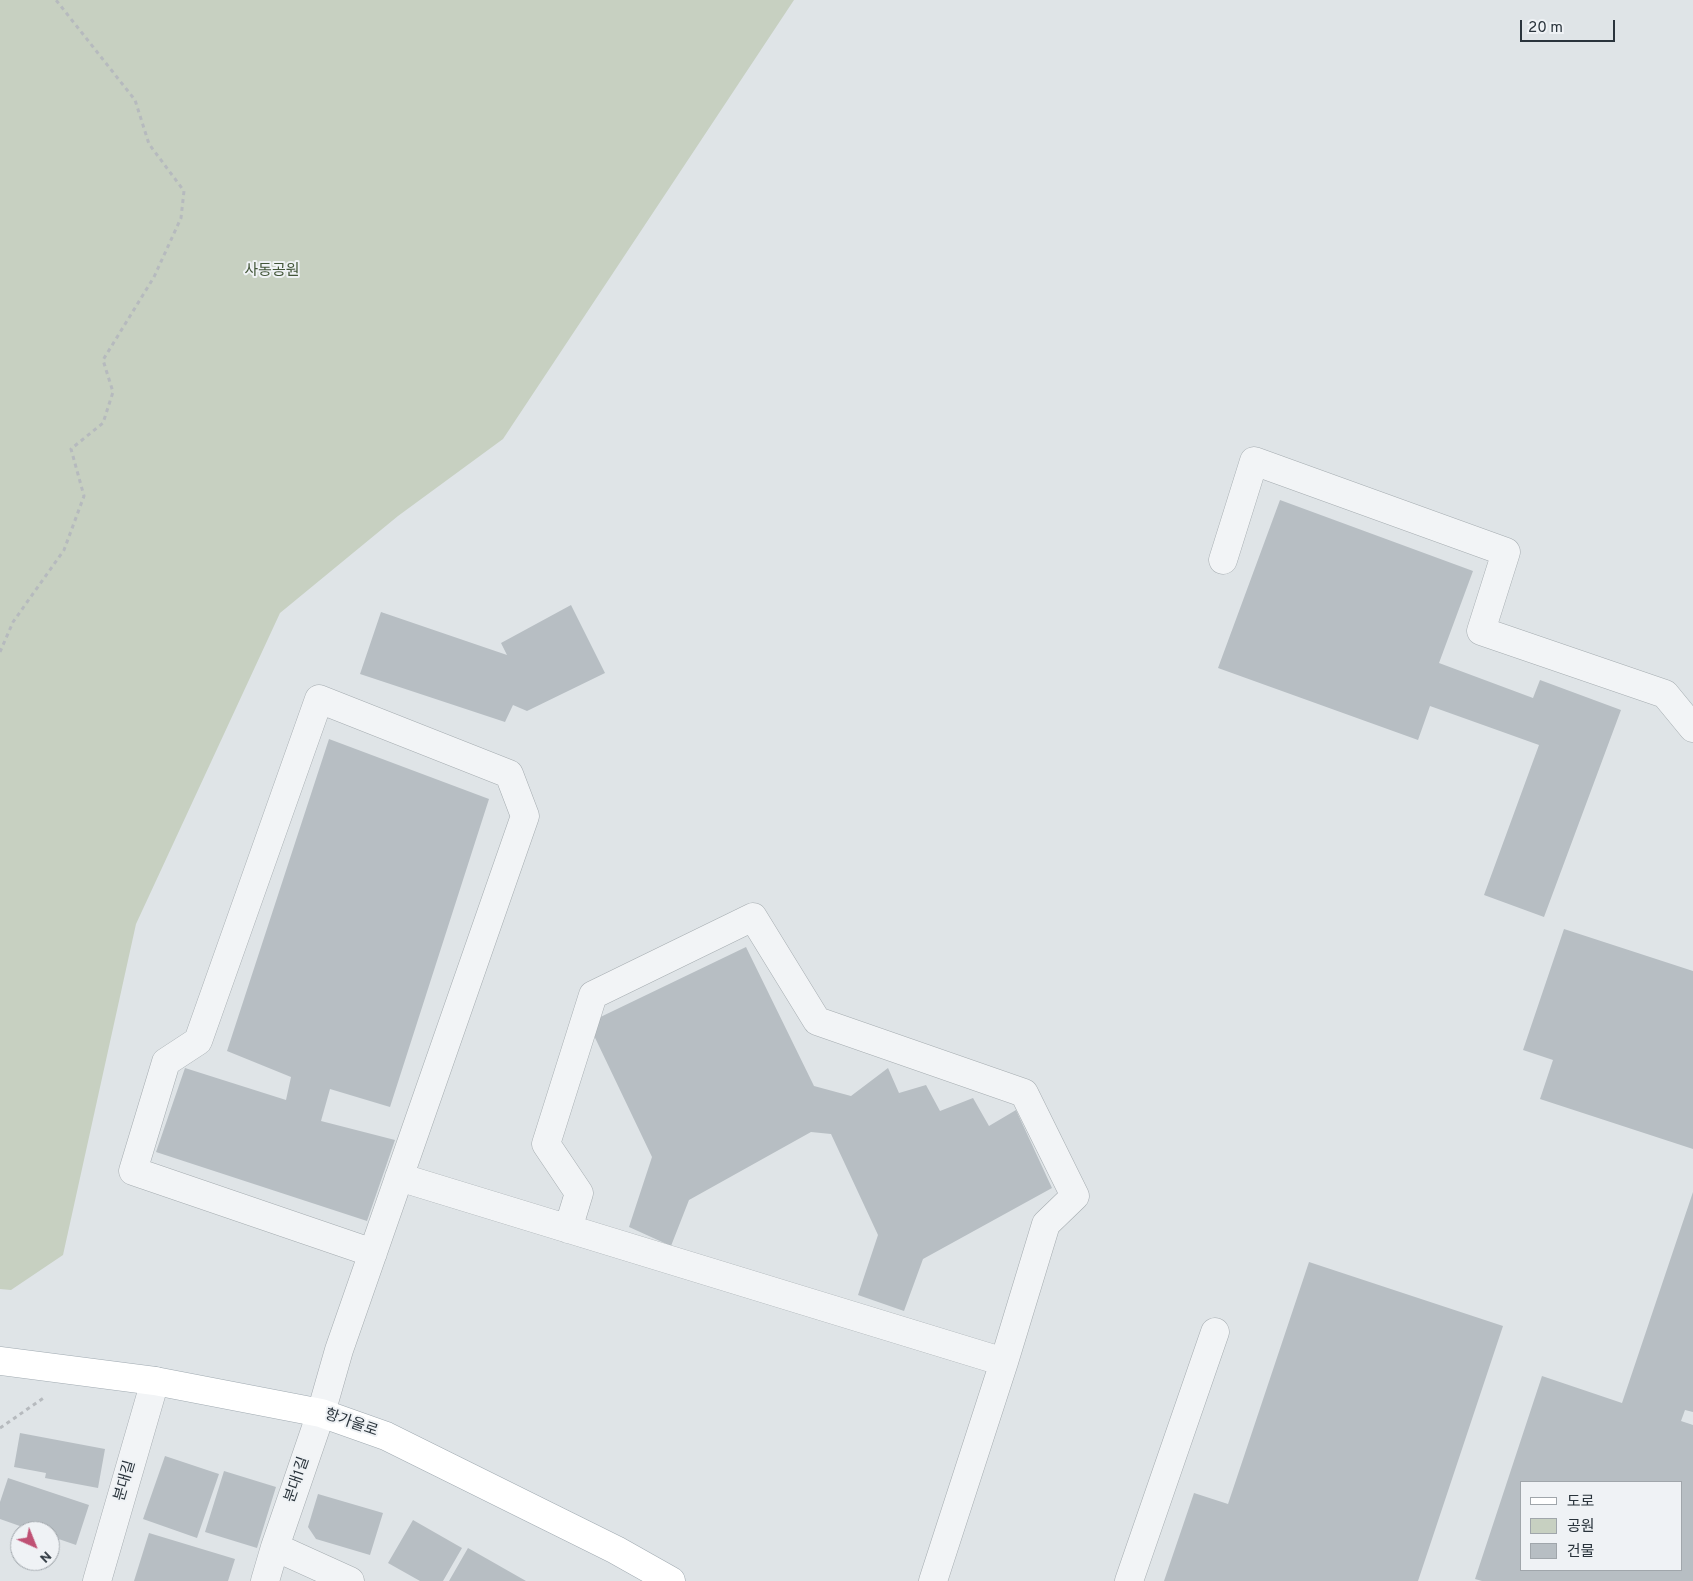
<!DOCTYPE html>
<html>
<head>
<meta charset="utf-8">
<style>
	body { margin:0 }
	#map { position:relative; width:1693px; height:1581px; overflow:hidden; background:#dfe4e7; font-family:Overpass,"Noto Sans KR",sans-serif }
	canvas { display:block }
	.legend { position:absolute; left:1520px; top:1481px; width:162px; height:90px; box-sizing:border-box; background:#eff2f5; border:1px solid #a0a6ab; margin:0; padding:6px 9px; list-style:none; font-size:15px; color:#2a343c }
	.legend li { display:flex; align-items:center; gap:10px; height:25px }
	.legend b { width:25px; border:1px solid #a0a6ab }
	.north { position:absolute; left:10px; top:1521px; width:50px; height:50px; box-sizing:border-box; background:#eff2f5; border:1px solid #a0a6ab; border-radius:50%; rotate:136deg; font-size:14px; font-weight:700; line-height:20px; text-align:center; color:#2a343c }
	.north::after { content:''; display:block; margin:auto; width:18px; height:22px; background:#bf5174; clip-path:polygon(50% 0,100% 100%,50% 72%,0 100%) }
	.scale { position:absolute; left:1520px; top:20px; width:95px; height:22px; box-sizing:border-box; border:2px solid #2a343c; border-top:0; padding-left:6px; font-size:15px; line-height:18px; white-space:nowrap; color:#2a343c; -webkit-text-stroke:4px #eff2f5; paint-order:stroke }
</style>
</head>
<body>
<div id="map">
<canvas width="1693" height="1581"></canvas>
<ul class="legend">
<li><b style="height:6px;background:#fff"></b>도로</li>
<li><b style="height:14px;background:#c7d0c1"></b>공원</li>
<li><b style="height:14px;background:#b7bec3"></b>건물</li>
</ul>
<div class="north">N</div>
<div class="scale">20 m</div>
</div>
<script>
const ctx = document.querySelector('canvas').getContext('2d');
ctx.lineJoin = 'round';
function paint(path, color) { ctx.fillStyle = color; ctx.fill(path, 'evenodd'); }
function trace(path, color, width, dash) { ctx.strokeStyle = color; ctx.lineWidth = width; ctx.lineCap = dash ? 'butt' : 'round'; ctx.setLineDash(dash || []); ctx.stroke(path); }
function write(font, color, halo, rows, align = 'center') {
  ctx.font = font + ' Overpass,"Noto Sans KR",sans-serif'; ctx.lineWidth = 4; ctx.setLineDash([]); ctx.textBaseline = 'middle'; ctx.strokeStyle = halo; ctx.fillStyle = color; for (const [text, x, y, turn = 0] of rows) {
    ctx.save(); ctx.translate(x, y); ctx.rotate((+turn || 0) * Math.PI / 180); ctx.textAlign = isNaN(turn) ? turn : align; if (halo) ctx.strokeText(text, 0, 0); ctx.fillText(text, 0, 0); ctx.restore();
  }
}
paint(new Path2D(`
	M 0,0 L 794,0 L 503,439 L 398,516 L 280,613 L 136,924 L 63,1255 L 11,1290 L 0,1289 Z`), '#c7d0c1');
paint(new Path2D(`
	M 1280,500 L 1473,571 L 1439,663 L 1533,698 L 1540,680 L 1621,710 L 1544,917 L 1484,895 L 1539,745 L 1430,706 L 1418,740 L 1218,668 Z
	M 571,605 L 605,673 L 527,711 L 513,705 L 505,722 L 360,674 L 381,612 L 507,655 L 501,643 Z
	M 329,739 L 489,799 L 390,1107 L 330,1089 L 321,1121 L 395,1140 L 367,1221 L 156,1152 L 185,1068 L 286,1100 L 291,1077 L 227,1051 Z
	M 1564,929 L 1693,971 L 1693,1149 L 1540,1099 L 1553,1060 L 1523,1050 Z
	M 746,947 L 814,1086 L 851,1096 L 888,1068 L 899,1093 L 926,1085 L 940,1111 L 973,1098 L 989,1126 L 1016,1110 L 1052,1188 L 923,1259 L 904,1311 L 858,1295 L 878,1235 L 831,1134 L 811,1132 L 689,1200 L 671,1246 L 629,1227 L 652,1157 L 588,1023 Z
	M 1693,1192 L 1693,1412 L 1685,1410 L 1681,1421 L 1693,1425 L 1693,1581 L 1482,1581 L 1475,1579 L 1542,1376 L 1622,1403 ZM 1522,1482 L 1682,1482 L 1682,1570 L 1522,1570 Z
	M 1309,1262 L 1503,1326 L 1418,1581 L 1164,1581 L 1194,1493 L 1228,1504 Z
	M 20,1433 L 105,1449 L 98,1488 L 45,1478 L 46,1473 L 14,1467 Z
	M 165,1456 L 219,1474 L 197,1538 L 143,1519 Z
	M 224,1471 L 276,1487 L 257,1548 L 205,1532 Z
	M 8,1478 L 89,1505 L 76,1545 L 50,1536 L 50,1531 L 34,1531 L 0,1519 L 0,1502 Z
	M 318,1494 L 383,1513 L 370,1555 L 316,1539 L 308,1527 Z
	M 413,1520 L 462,1548 L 443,1581 L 420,1581 L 388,1563 Z
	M 149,1533 L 235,1559 L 228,1581 L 134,1581 Z
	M 468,1548 L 526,1581 L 449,1581 Z`), '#b7bec3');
const minor = new Path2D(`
	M 1223,560 L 1254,461 L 1506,552 L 1481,631 L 1665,694 L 1693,728
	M 399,1177 L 1004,1362 L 1046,1224 L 1075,1196 L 1024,1093 L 817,1021 L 753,917 L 593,995 L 546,1144 L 579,1193 L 568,1229
	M 275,1547 L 350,1581
	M 97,1581 L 155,1381
	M 265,1581 L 275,1547 L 321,1413 L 339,1350 L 525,816 L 509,774 L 319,699 L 198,1041 L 166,1062 L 133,1171 L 373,1253
	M 933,1581 L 1004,1362
	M 1129,1581 L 1215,1332`);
const major = new Path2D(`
	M 0,1361 L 155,1381 L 321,1413 L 386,1436 L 616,1550 L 671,1581`);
trace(minor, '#a5acb0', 29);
trace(major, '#a0aab1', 29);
trace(new Path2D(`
	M 0,652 L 13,622 L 64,550 L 84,496 L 71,449 L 103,423 L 113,392 L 103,360 L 154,277 L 181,218 L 184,191 L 149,144 L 135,100 L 56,0
	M 0,1428 L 45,1397`), '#b6babe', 3, [4, 4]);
trace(minor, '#f2f4f6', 28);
trace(major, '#fff', 28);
write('15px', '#435639', '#eff2f5', [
	["사동공원",272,272]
]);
write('15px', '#2a343c', '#eff2f5', [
	["항가울로",351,1424,19],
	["분대1길",298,1480,-71],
	["분대길",126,1481,-74]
]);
</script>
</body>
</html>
